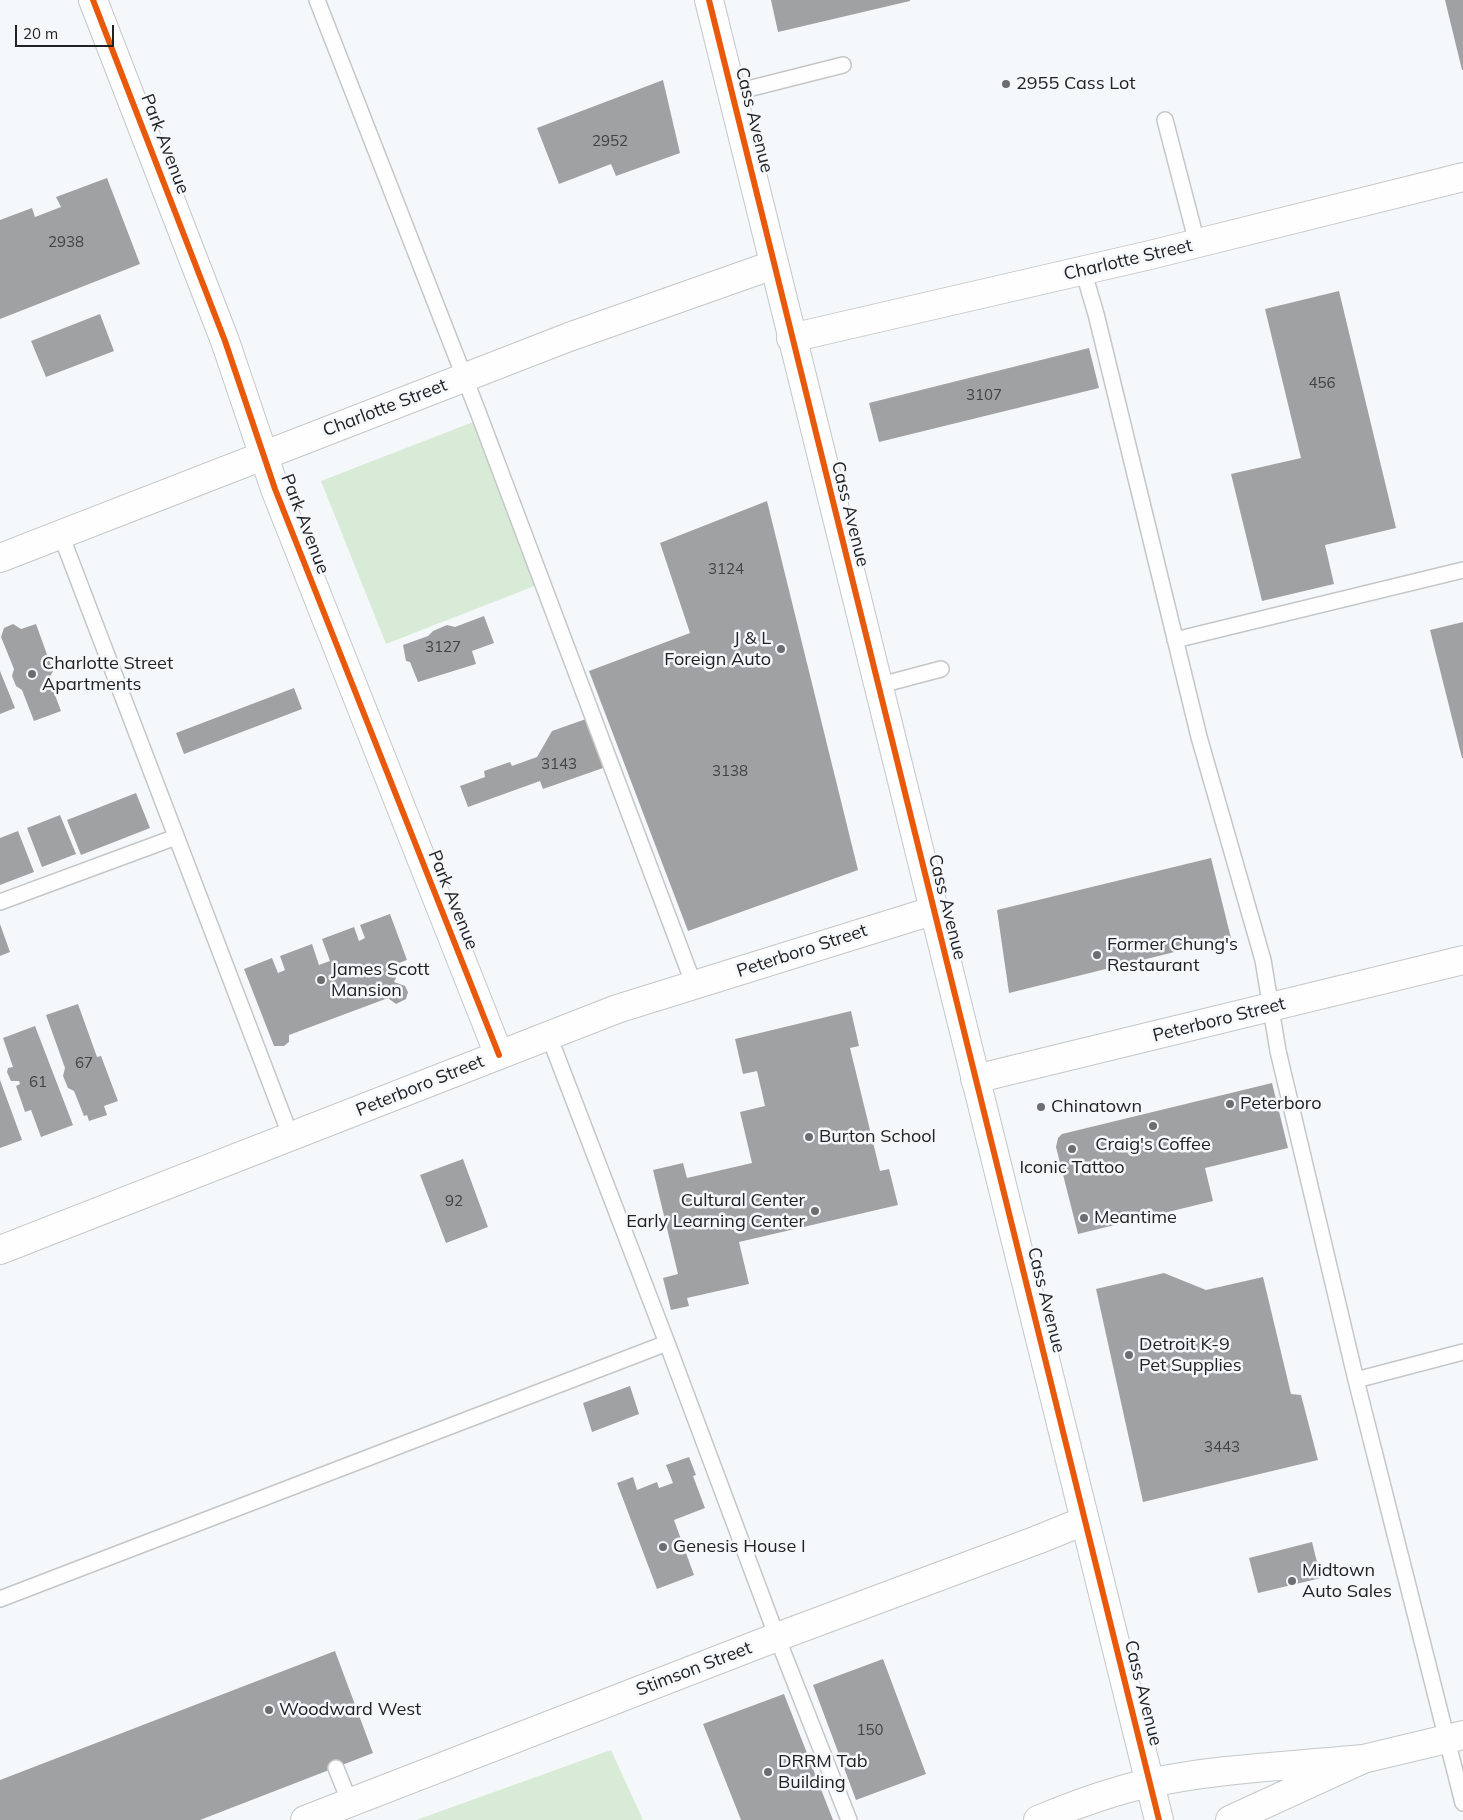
<!DOCTYPE html>
<html>
<head>
<meta charset="utf-8">
<style>
	body { margin:0 }
	#map { position:relative; width:1463px; height:1820px; overflow:hidden; background:#f5f8fa; font-family:Mulish,sans-serif }
	canvas { display:block }
	.scale { position:absolute; left:15px; top:25px; width:99px; height:22px; box-sizing:border-box; border:2px solid #212223; border-top:0; padding-left:6px; font-size:15px; line-height:18px; white-space:nowrap; color:#212223; -webkit-text-stroke:4px #f4f8fb; paint-order:stroke }
</style>
</head>
<body>
<div id="map">
<canvas width="1463" height="1820"></canvas>
<div class="scale">20 m</div>
</div>
<script>
const ctx = document.querySelector('canvas').getContext('2d');
ctx.lineJoin = 'round';
function paint(path, color) { ctx.fillStyle = color; ctx.fill(path, 'evenodd'); }
function trace(path, color, width, dash) { ctx.strokeStyle = color; ctx.lineWidth = width; ctx.lineCap = dash ? 'butt' : 'round'; ctx.setLineDash(dash || []); ctx.stroke(path); }
function write(font, color, halo, rows, align = 'center') {
  ctx.font = font + ' Mulish,sans-serif'; ctx.lineWidth = 5; ctx.setLineDash([]); ctx.textBaseline = 'middle'; ctx.strokeStyle = halo; ctx.fillStyle = color; for (const [text, x, y, turn = 0] of rows) {
    ctx.save(); ctx.translate(x, y); ctx.rotate((+turn || 0) * Math.PI / 180); ctx.textAlign = isNaN(turn) ? turn : align; if (halo) ctx.strokeText(text, 0, 0); ctx.fillText(text, 0, 0); ctx.restore();
  }
}
paint(new Path2D(`
	M 473,422 L 537,585 L 386,644 L 321,481 Z
	M 611,1750 L 643,1820 L 416,1820 Z`), '#d8ebd6');
paint(new Path2D(`
	M 771,0 L 910,0 L 910,1 L 778,32 Z
	M 1445,0 L 1463,0 L 1463,70 L 1462,70 Z
	M 663,80 L 680,153 L 616,176 L 611,164 L 559,184 L 537,128 Z
	M 107,178 L 140,264 L 0,319 L 0,220 L 32,208 L 35,217 L 61,207 L 56,197 Z
	M 1339,291 L 1396,528 L 1325,545 L 1334,584 L 1262,601 L 1231,474 L 1301,458 L 1265,309 Z
	M 100,314 L 114,351 L 46,377 L 31,341 Z
	M 1089,348 L 1099,388 L 879,442 L 869,403 Z
	M 767,501 L 858,870 L 688,931 L 589,671 L 690,633 L 660,543 Z
	M 484,616 L 494,643 L 472,651 L 476,664 L 418,682 L 410,662 L 406,661 L 403,645 L 428,636 L 433,631 L 447,625 L 455,627 Z
	M 1463,622 L 1463,758 L 1462,758 L 1430,630 Z
	M 13,624 L 21,629 L 36,624 L 53,671 L 49,679 L 61,711 L 34,721 L 22,690 L 16,686 L 12,676 L 14,669 L 1,637 L 4,628 Z
	M 0,671 L 15,708 L 0,714 Z
	M 294,688 L 302,709 L 184,754 L 176,733 Z
	M 586,719 L 603,768 L 543,789 L 540,781 L 468,807 L 460,786 L 485,777 L 484,771 L 510,762 L 512,766 L 537,757 L 552,731 Z
	M 136,793 L 150,828 L 81,855 L 67,820 Z
	M 60,815 L 76,854 L 42,867 L 27,828 Z
	M 18,831 L 34,872 L 0,885 L 0,838 Z
	M 1211,858 L 1231,938 L 1009,993 L 997,910 Z
	M 390,914 L 407,960 L 391,966 L 396,978 L 394,982 L 405,986 L 408,992 L 406,999 L 396,1004 L 388,998 L 289,1035 L 289,1042 L 284,1046 L 274,1046 L 244,969 L 272,958 L 278,973 L 285,970 L 280,956 L 312,944 L 319,965 L 330,961 L 322,939 L 354,927 L 359,941 L 365,938 L 360,925 Z
	M 0,924 L 10,952 L 0,956 Z
	M 78,1004 L 97,1057 L 101,1056 L 118,1101 L 104,1106 L 107,1115 L 89,1121 L 87,1115 L 84,1116 L 74,1091 L 68,1088 L 63,1076 L 65,1068 L 46,1015 Z
	M 851,1011 L 859,1046 L 850,1048 L 880,1171 L 889,1169 L 898,1205 L 739,1242 L 749,1284 L 687,1298 L 689,1306 L 671,1310 L 663,1278 L 678,1274 L 653,1170 L 683,1163 L 687,1178 L 752,1163 L 740,1112 L 765,1106 L 757,1071 L 743,1074 L 735,1039 Z
	M 35,1026 L 73,1125 L 41,1137 L 31,1110 L 25,1112 L 16,1086 L 20,1084 L 19,1081 L 11,1081 L 7,1072 L 8,1068 L 13,1067 L 3,1038 Z
	M 0,1080 L 22,1140 L 0,1148 Z
	M 1272,1083 L 1288,1148 L 1205,1168 L 1213,1201 L 1078,1234 L 1056,1147 L 1058,1138 L 1062,1134 Z
	M 463,1159 L 488,1227 L 446,1243 L 420,1175 Z
	M 1164,1273 L 1206,1290 L 1263,1277 L 1291,1394 L 1301,1395 L 1318,1460 L 1143,1502 L 1096,1289 Z
	M 630,1386 L 639,1414 L 592,1432 L 583,1403 Z
	M 689,1457 L 696,1475 L 693,1476 L 705,1508 L 674,1520 L 694,1575 L 657,1589 L 617,1483 L 633,1477 L 637,1490 L 657,1482 L 659,1488 L 673,1483 L 666,1465 Z
	M 1312,1542 L 1321,1578 L 1258,1593 L 1249,1558 Z
	M 335,1651 L 373,1753 L 200,1820 L 0,1820 L 0,1780 Z
	M 883,1659 L 926,1774 L 856,1800 L 813,1685 Z
	M 784,1694 L 833,1820 L 741,1820 L 703,1724 Z`), '#a0a1a3');
const service = new Path2D(`
	M 317,0 L 478,412 L 694,985
	M 732,93 L 843,65
	M 1165,120 L 1197,243
	M 1083,270 L 1096,314 L 1199,737 L 1263,960 L 1278,1051 L 1356,1380 L 1463,1803
	M 61,535 L 291,1137
	M 1175,640 L 1463,570
	M 877,686 L 941,669
	M 0,902 L 176,837
	M 549,1036 L 667,1343 L 777,1637 L 849,1820
	M 1356,1380 L 1463,1352
	M 0,1599 L 667,1343
	M 336,1768 L 350,1803`);
const minor = new Path2D(`
	M 93,0 L 225,341 L 275,489 L 499,1055
	M 791,338 L 1150,255 L 1463,177
	M 0,558 L 569,337 L 773,265
	M 975,1079 L 1463,960
	M 305,1820 L 777,1637 L 1037,1540 L 1084,1521`);
const tertiary = new Path2D(`
	M 709,0 C 856,607 1010,1213 1159,1820
	M 0,1250 L 617,1009 L 932,911`);
const secondary = new Path2D(`
	M 1038,1820 C 1074,1805 1111,1791 1150,1783 C 1219,1768 1292,1766 1363,1759
	M 1230,1820 L 1363,1759 L 1463,1735`);
trace(service, '#c4c6c7', 18);
trace(minor, '#c4c6c7', 30);
trace(tertiary, '#c4c6c7', 30);
trace(secondary, '#c4c6c7', 30);
trace(service, '#fefefe', 15);
trace(minor, '#fefefe', 28);
trace(tertiary, '#fefefe', 28);
trace(secondary, '#fefefe', 28);
trace(new Path2D(`
	M 93,0 L 225,341 L 275,489 L 499,1055
	M 709,0 C 856,607 1010,1213 1159,1820`), '#e8590c', 6);
for (const [x, y, r, color] of [
	[1006,84,5,"#6b6d6e"],
	[781,649,5,"#6b6d6e"],
	[32,674,5,"#6b6d6e"],
	[1097,955,5,"#6b6d6e"],
	[321,980,5,"#6b6d6e"],
	[1230,1104,5,"#6b6d6e"],
	[1041,1107,5,"#6b6d6e"],
	[1153,1126,5,"#6b6d6e"],
	[809,1137,5,"#6b6d6e"],
	[1072,1149,5,"#6b6d6e"],
	[815,1211,5,"#6b6d6e"],
	[1084,1218,5,"#6b6d6e"],
	[1129,1355,5,"#6b6d6e"],
	[663,1547,5,"#6b6d6e"],
	[1292,1581,5,"#6b6d6e"],
	[269,1710,5,"#6b6d6e"],
	[768,1772,5,"#6b6d6e"]
]) { const dot = new Path2D(); dot.arc(x, y, r, 0, 2 * Math.PI); ctx.fillStyle = color; ctx.fill(dot); trace(dot, '#f4f8fb', 2); }
write('15px', '#414243', null, [
	["2952",610,141],
	["2938",66,242],
	["456",1322,383],
	["3107",984,395],
	["3124",726,569],
	["3127",443,647],
	["3143",559,764],
	["3138",730,771],
	["67",84,1063],
	["61",38,1082],
	["92",454,1201],
	["3443",1222,1447],
	["150",870,1730]
]);
write('18px', '#212223', '#f4f8fb', [
	["2955 Cass Lot",1016,84],
	["J & L",771,639,"right"],
	["Foreign Auto",771,660,"right"],
	["Charlotte Street",42,664],
	["Apartments",42,685],
	["Former Chung's",1107,945],
	["Restaurant",1107,966],
	["James Scott",331,970],
	["Mansion",331,991],
	["Peterboro",1240,1104],
	["Chinatown",1051,1107],
	["Burton School",819,1137],
	["Craig's Coffee",1153,1145,"center"],
	["Iconic Tattoo",1072,1168,"center"],
	["Cultural Center",805,1201,"right"],
	["Early Learning Center",805,1222,"right"],
	["Meantime",1094,1218],
	["Detroit K-9",1139,1345],
	["Pet Supplies",1139,1366],
	["Genesis House I",673,1547],
	["Midtown",1302,1571],
	["Auto Sales",1302,1592],
	["Woodward West",279,1710],
	["DRRM Tab",778,1762],
	["Building",778,1783]
], 'left');
write('18px', '#212223', '#f4f8fb', [
	["Cass Avenue",754,120,76],
	["Park Avenue",165,144,69],
	["Charlotte Street",1128,260,-13],
	["Charlotte Street",385,408,-21],
	["Cass Avenue",850,514,76],
	["Park Avenue",305,524,69],
	["Park Avenue",453,900,68],
	["Cass Avenue",947,907,76],
	["Peterboro Street",802,951,-18],
	["Peterboro Street",1219,1020,-14],
	["Peterboro Street",420,1086,-22],
	["Cass Avenue",1046,1300,76],
	["Stimson Street",694,1669,-21],
	["Cass Avenue",1143,1693,76]
]);
</script>
</body>
</html>
